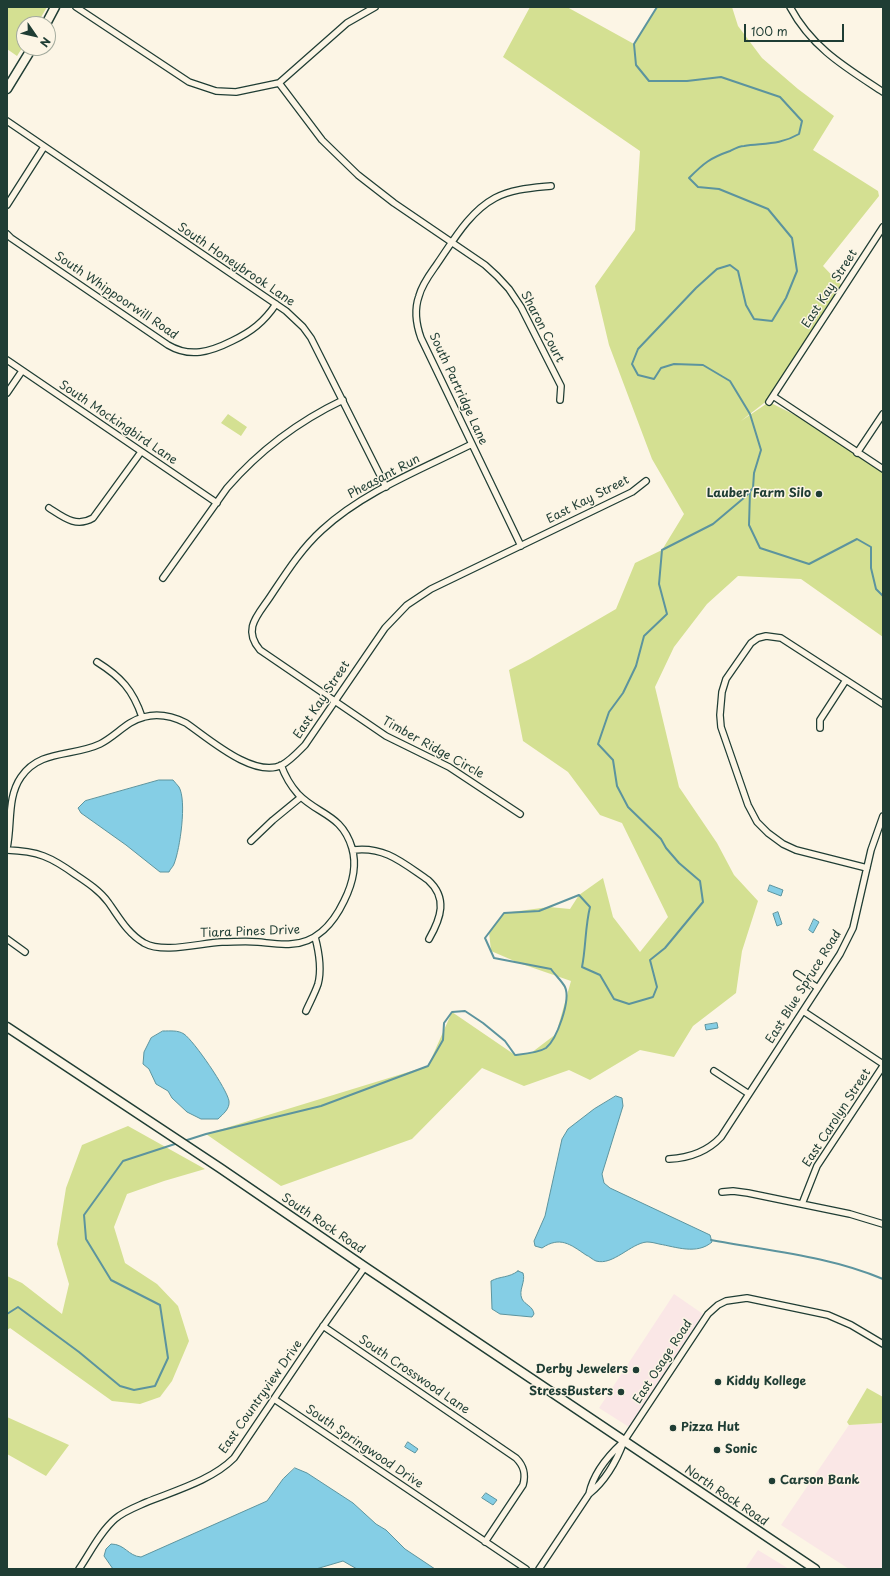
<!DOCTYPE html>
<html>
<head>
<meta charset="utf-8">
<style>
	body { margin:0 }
	#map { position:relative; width:890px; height:1576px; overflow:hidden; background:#fcf5e5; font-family:"Playpen Sans",sans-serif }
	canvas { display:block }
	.frame { position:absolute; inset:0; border:8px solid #1f3d34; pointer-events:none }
	.north { position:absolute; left:16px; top:16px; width:40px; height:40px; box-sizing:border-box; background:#fcf5e5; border:1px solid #a4ab9e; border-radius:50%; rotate:124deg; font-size:11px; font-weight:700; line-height:16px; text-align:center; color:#1f3d34 }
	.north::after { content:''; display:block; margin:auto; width:14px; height:18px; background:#1f3d34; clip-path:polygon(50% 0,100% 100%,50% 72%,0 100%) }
	.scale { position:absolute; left:744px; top:24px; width:100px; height:18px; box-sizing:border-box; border:2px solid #1f3d34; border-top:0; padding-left:5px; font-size:12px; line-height:14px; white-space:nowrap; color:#1f3d34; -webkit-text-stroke:3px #fcf5e5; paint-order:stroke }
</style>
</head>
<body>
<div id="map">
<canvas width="890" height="1576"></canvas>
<div class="frame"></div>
<div class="north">N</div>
<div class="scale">100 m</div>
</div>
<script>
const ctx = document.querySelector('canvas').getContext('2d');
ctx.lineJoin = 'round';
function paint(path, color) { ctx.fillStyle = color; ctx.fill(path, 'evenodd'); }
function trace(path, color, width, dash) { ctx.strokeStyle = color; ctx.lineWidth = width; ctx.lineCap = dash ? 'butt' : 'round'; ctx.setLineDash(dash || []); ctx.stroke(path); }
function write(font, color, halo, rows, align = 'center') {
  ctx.font = font + ' "Playpen Sans",sans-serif'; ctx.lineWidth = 3; ctx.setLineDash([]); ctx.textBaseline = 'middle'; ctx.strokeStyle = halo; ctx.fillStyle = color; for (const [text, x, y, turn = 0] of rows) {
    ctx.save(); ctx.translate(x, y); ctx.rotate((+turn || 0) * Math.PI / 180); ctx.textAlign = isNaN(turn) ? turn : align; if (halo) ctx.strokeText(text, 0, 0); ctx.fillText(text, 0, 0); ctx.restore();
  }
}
paint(new Path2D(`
	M 674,1294 L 703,1314 L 629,1427 L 599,1408 Z
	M 883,1423 L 883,1569 L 849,1569 L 781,1525 L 849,1425 Z
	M 758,1550 L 789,1569 L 745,1569 Z`), '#fae7e6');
paint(new Path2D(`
	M 7,7 L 47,7 L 37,24 L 24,24 L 24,45 L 17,56 L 7,49 Z
	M 530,7 L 567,7 L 634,44 L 657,7 L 732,7 L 738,26 L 762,58 L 798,89 L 834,116 L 813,150 L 878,191 L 879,196 L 823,266 L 844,288 L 773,396 L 741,421 L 769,402 L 817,426 L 883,468 L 883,637 L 801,579 L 738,576 L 707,604 L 674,647 L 655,687 L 679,787 L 717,843 L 734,875 L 758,901 L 742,951 L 736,993 L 693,1026 L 674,1057 L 640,1050 L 590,1080 L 569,1070 L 524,1086 L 482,1068 L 412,1139 L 281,1186 L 206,1134 L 428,1066 L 452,1012 L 515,1055 L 531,1053 L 556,1034 L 571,981 L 519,963 L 491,951 L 489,932 L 504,913 L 549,907 L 570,909 L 579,895 L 603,878 L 613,917 L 640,952 L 668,917 L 622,823 L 600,815 L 568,772 L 523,741 L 509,670 L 530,659 L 616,609 L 635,563 L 662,550 L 684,514 L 652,459 L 609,345 L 595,286 L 635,230 L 640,151 L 503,57 Z
	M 228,414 L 247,427 L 241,436 L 221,423 Z
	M 128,1126 L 205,1169 L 164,1181 L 127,1194 L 114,1227 L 125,1263 L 157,1284 L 178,1306 L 189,1341 L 172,1381 L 160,1397 L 140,1404 L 112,1401 L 10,1328 L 7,1330 L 7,1276 L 22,1283 L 62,1314 L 69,1284 L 57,1244 L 66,1188 L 82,1145 Z
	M 867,1388 L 883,1397 L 883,1423 L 849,1425 L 847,1422 Z
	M 7,1417 L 69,1445 L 46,1476 L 7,1454 Z`), '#d4e092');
const water = new Path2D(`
	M 159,780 L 173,780 C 175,782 177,785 179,787 C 187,801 180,849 174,864 C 173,867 170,869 169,872 L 160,872 L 126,845 L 81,813 L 78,808 L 85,801 Z
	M 770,885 L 783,890 L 781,896 L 768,891 Z
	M 778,912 L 782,924 L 777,926 L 773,914 Z
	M 814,919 L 819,922 L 813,933 L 809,930 Z
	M 717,1023 L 718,1028 L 706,1030 L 705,1025 Z
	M 163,1031 C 170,1031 178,1030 184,1034 C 194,1041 227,1089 229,1101 C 230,1109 223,1114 218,1119 L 201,1119 L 187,1112 L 172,1098 L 168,1091 L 156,1084 L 149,1069 L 143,1064 L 144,1052 L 151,1038 Z
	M 616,1096 L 622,1098 L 623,1106 L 602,1174 L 604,1183 L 610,1188 L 710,1235 L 712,1242 C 697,1255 676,1247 659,1244 C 655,1243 651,1242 647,1242 C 631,1243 613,1266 596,1261 C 593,1260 589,1256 586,1255 C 570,1244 560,1236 542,1248 L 535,1246 L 534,1241 L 545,1216 L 562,1139 L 568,1129 L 594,1109 Z
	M 518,1271 L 523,1273 C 526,1282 518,1290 522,1299 C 525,1305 533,1306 534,1314 L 532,1317 L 500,1314 L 492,1309 L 491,1281 C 500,1276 509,1278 518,1271 Z
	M 408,1442 L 418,1449 L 415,1453 L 405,1447 Z
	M 295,1468 L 307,1473 L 353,1503 L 376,1524 L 386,1530 L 405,1549 L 435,1569 L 357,1569 L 343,1561 L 316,1569 L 113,1569 L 104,1556 L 106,1549 L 111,1544 C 125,1544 128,1556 141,1557 L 267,1501 L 283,1479 Z
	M 486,1493 L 497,1500 L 493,1505 L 482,1498 Z`);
paint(water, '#85cee5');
trace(water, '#5c949e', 1);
trace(new Path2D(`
	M 750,491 L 749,525 L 760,548 L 809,564 L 857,539 L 871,547 L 871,568 L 876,589 L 883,596
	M 184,1141 L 206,1134 L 321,1106 L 428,1066 L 443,1040 L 444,1023 L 452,1012 L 465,1011 L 483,1023 L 505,1041 L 515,1055 C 524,1054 538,1053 546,1048 C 557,1039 571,1000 565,987 C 562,981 555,975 551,969 L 494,958 L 485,938 L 504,913 L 539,911 L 579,895 L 590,907 C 585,927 586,947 582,967 L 600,975 L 614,999 L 629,1004 L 653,997 L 657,987 L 650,960 L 665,948 L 703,902 L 700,881 L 679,863 L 666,848 L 661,839 L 628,807 L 617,786 L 613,760 L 598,744 L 609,712 L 623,693 L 636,666 L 644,636 L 667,614 L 659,584 L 662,550 L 713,524 L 745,497 L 753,488 L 754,473 L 761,450 L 750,414 L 730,381 L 703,365 L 674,364 L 661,368 L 654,379 L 638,375 L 632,364 L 638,349 L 696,288 L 717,269 L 730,265 L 738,271 L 746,305 L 754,319 L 772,321 L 786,298 L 797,271 L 792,238 L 768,209 L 719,189 L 698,187 L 689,178 C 704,163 710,158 730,151 C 734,149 739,146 744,146 C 765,143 780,145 799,134 L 802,121 L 780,97 L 721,77 L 687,81 L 649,81 L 636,65 L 634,44 L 657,7
	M 711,1240 C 769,1251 829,1256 883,1279
	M 7,1314 L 18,1307 L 79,1352 L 120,1386 L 134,1390 L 155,1386 L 168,1358 L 160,1305 L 111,1280 L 86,1239 L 84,1215 L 123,1161 L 178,1143`), '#5c949e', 2);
const street = new Path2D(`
	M 76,7 L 189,82 L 216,91 L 236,92 L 279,83 L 347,23 L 375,7
	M 790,7 C 812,48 845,67 883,92
	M 279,83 L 322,140 L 358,175 L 394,203 L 485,265 L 497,276 L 509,289 L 521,307 L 561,386 L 560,400
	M 7,121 L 286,311 L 303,327 L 311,338 L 386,487
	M 7,205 L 44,147
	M 7,234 L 11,238 L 168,345 C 190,358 210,352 232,341 C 251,332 264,322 276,304
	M 7,360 L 217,503
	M 7,393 L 22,371
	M 773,396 L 883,469
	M 769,402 L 883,227
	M 472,444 C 422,469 363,492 322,530 C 301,549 286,573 270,597 C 258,615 242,629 260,650 L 386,736 L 449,767 L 520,814
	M 857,453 L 883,414
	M 49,508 C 63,517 76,528 93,518 L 141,452
	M 521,546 L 421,338 C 416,324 414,310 419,296 C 422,284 430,274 437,264 C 453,241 469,212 495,198 C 512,189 531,188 551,186
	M 163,578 L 227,488 C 259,451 299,421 343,400
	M 97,662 C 121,677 133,690 142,717
	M 820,728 L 820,720 L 846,680
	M 251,841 L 273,820 L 301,797
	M 7,848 C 12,824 7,797 21,777 C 40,749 73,757 100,744 C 116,736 127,721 144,717 C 159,713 172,716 186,723 C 208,738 254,779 282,765 C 291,760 298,752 305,745 L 385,628 L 407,605 L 431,589 L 632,492 L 646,481
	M 7,850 C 38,851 51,857 76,875 C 88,883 100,891 108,902 C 119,917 127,933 144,943 C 164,954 200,943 222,942 C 234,942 246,941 258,942 C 269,943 280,945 291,944 C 317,943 334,922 344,901 C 352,885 357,865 352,848 C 342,814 318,815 298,794 C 290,785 285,776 281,765
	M 353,850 C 385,846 403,863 428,880 C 448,898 441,918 429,939
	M 867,868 L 796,850 L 783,844 L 768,833 L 757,822 L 748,805 L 721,727 L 720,715 L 722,692 L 726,679 L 751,643 L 758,638 L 766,636 L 781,638 L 883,704
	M 7,939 L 25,952
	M 797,974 L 818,988
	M 306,1011 C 310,1002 315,993 318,984 C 322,969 319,952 315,937
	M 803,1011 L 883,1064
	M 714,1071 L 749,1094
	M 669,1159 C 689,1158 707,1152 721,1137 L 840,954 L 853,928 L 871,850 L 883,816
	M 722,1192 L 733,1191 L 748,1193 L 850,1214 L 883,1224
	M 802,1204 L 817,1166 L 883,1066
	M 323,1326 L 516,1458 C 524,1466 526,1474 523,1485 L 485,1542
	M 274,1399 L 526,1569
	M 589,1494 C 593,1475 608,1456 622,1443
	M 79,1569 C 90,1553 100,1532 115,1519 C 124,1511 136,1507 147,1502 C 177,1490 212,1480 234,1458 L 317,1335 L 365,1267
	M 539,1569 L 589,1494 C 605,1481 617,1460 624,1441 L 708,1314 L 718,1305 L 726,1301 L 747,1298 L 828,1315 L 851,1325 L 883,1344`);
const secondary = new Path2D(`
	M 46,24 L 55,7
	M 7,89 L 32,48
	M 7,1027 L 220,1168 L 365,1267 L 815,1569`);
trace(street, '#1f3d34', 8);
trace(secondary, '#1f3d34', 11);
trace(street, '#fcf5e5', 5.5);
trace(secondary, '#fcf5e5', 8);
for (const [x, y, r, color] of [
	[819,494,4,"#1f3d34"],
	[636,1370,4,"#1f3d34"],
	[718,1382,4,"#1f3d34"],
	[621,1392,4,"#1f3d34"],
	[673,1428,4,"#1f3d34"],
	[717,1450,4,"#1f3d34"],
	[772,1481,4,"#1f3d34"]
]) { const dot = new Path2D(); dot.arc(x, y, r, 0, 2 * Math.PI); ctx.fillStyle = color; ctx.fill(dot); trace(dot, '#fcf5e5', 1.5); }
write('12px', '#1f3d34', '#fcf5e5', [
	["South Honeybrook Lane",236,265,34],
	["East Kay Street",830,289,-57],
	["South Whippoorwill Road",116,296,34],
	["Sharon Court",542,327,62],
	["South Partridge Lane",458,389,65],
	["South Mockingbird Lane",118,423,34],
	["Pheasant Run",384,477,-28],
	["East Kay Street",588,500,-27],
	["East Kay Street",322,700,-56],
	["Timber Ridge Circle",433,748,29],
	["Tiara Pines Drive",250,932,-2],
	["East Blue Spruce Road",804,987,-58],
	["East Carolyn Street",837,1118,-57],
	["South Rock Road",323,1224,34],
	["East Osage Road",663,1362,-57],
	["South Crosswood Lane",414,1375,34],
	["East Countryview Drive",261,1397,-55],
	["South Springwood Drive",364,1447,34],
	["North Rock Road",726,1496,34]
]);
write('bold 12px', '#1f3d34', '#fcf5e5', [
	["Lauber Farm Silo",811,494,"right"],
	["Derby Jewelers",628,1370,"right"],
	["Kiddy Kollege",726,1382],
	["StressBusters",613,1392,"right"],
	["Pizza Hut",681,1428],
	["Sonic",725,1450],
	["Carson Bank",780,1481]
], 'left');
</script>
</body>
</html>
